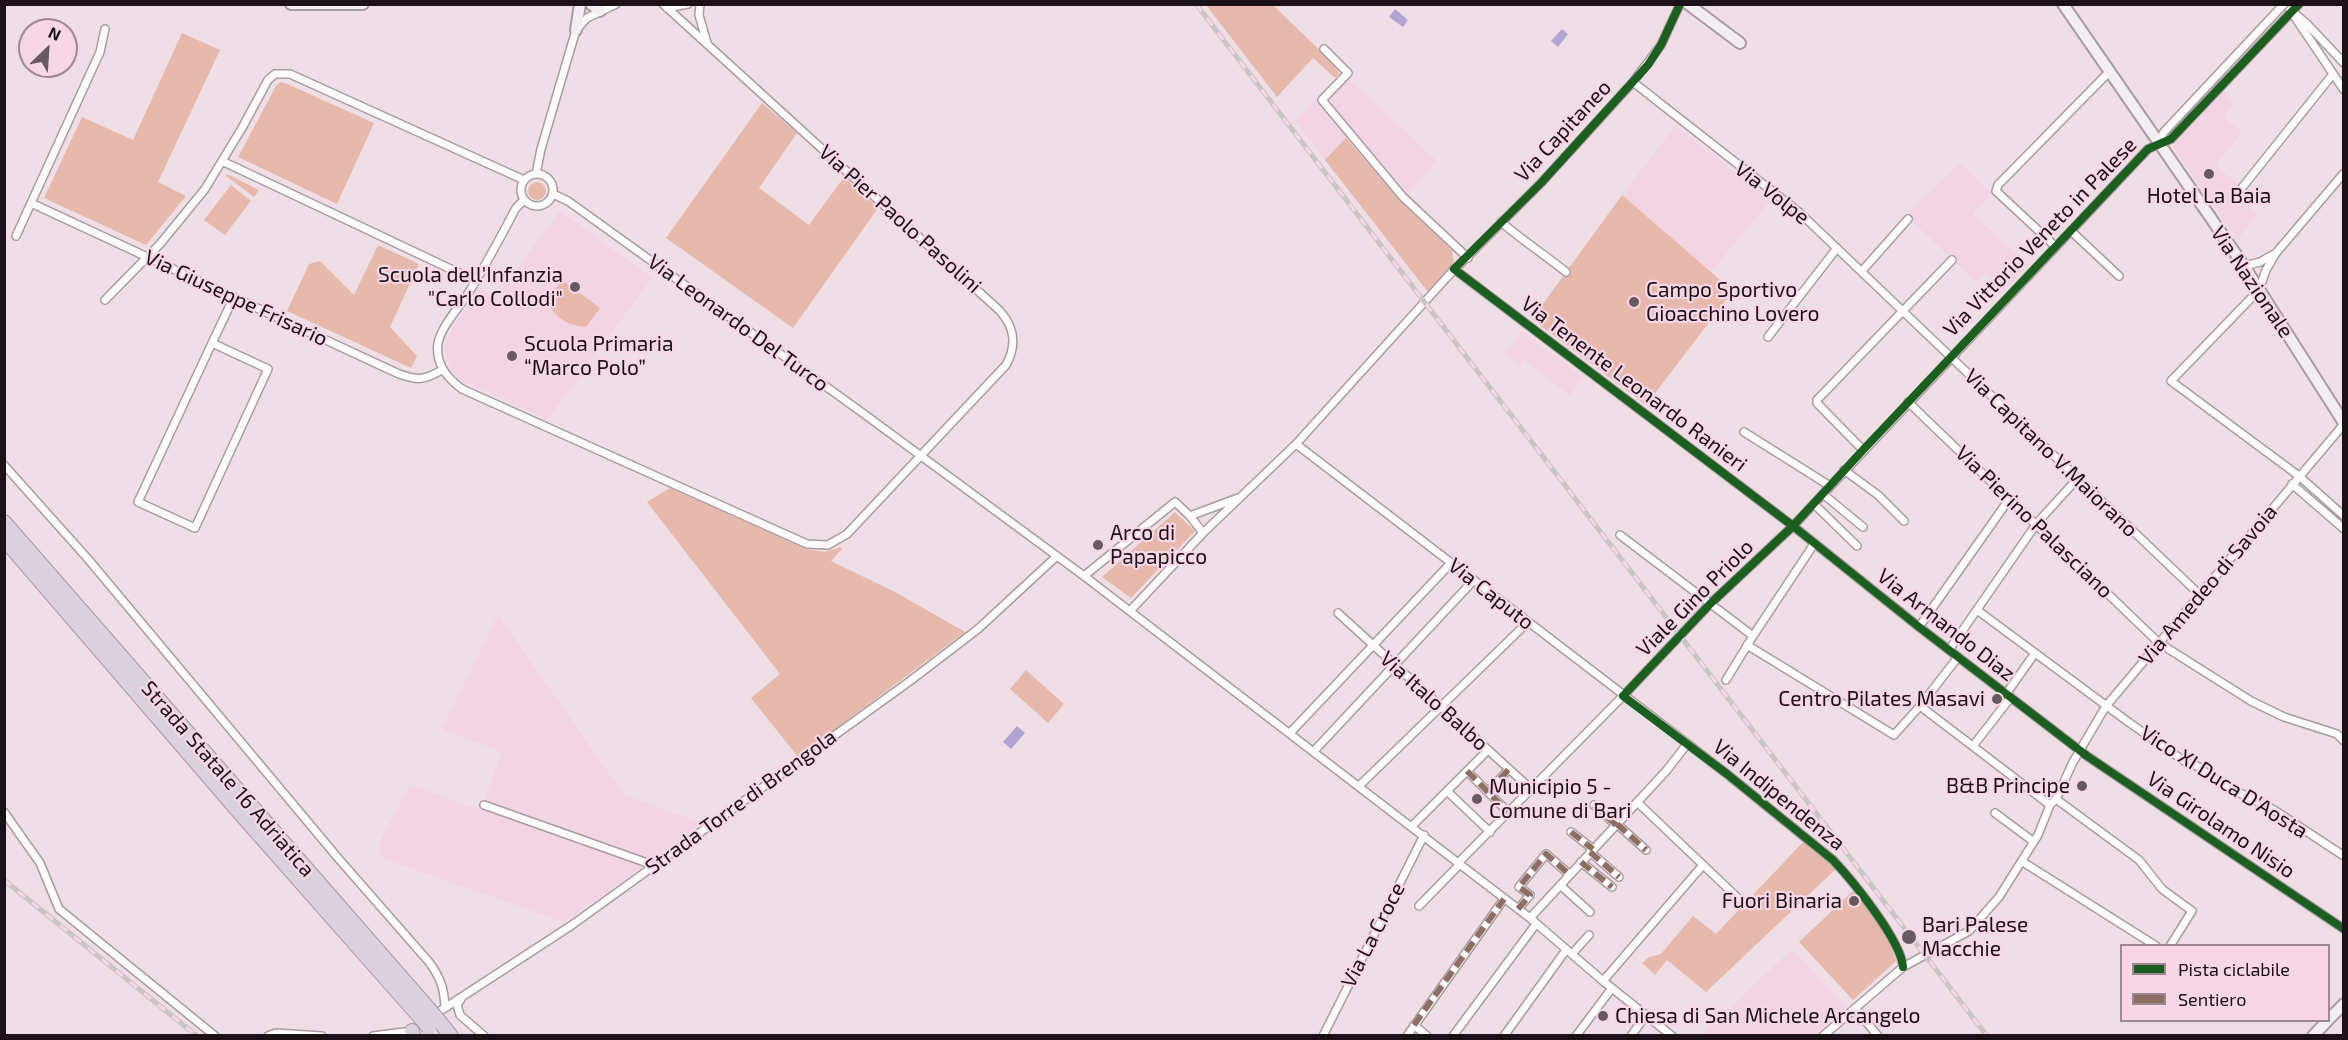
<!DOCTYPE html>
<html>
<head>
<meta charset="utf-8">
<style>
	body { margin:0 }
	#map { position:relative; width:2348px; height:1040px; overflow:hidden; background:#efdee6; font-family:"Exo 2",sans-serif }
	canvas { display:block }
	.frame { position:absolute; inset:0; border:6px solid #1c1116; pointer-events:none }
	.legend { position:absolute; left:2120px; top:944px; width:210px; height:78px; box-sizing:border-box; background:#f7d6e5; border:2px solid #9f8792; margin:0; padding:8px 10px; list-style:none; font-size:18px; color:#1c1116 }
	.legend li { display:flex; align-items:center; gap:12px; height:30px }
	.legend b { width:30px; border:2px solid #9f8792 }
	.north { position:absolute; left:18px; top:18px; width:60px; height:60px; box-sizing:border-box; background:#f7d6e5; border:2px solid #9f8792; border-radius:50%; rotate:25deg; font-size:16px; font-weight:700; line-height:24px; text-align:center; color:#1c1116 }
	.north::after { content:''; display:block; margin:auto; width:21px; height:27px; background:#66595f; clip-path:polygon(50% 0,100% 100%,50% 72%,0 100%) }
</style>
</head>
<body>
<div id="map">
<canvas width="2348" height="1040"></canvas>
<div class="frame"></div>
<ul class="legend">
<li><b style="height:8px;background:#1b5e20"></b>Pista ciclabile</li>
<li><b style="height:8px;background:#8d6e63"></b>Sentiero</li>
</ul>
<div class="north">N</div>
</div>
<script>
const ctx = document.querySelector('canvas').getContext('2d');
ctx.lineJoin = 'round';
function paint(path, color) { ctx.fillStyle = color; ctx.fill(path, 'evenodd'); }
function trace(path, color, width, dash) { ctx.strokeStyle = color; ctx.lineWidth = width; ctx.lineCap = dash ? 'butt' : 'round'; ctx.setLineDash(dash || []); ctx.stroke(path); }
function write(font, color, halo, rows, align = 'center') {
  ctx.font = font + ' "Exo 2",sans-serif'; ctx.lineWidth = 4.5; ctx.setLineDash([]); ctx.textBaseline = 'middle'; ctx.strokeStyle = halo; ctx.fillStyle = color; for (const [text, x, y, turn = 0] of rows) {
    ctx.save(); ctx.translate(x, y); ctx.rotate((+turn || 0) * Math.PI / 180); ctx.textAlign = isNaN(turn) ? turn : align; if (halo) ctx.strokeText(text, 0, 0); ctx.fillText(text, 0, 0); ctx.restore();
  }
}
paint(new Path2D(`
	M 1349,79 L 1437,161 L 1408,193 L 1331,104 L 1332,97 Z
	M 2224,91 L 2233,106 L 2224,117 L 2242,132 L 2215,166 L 2237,183 L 2239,194 L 2242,196 L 2240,200 L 2258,214 L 2237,240 L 2173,147 Z
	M 1314,101 L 1346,138 L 1325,160 L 1295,120 Z
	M 1675,126 L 1771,200 L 1711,272 L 1622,195 Z
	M 1959,163 L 1992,193 L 1973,214 L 2028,265 L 2004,290 L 1986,272 L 1976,282 L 1906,215 Z
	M 560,211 L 652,278 L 548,419 L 465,382 L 455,375 L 448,363 L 445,349 L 448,336 L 478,288 L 497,296 Z
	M 1521,331 L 1583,377 L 1570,396 L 1524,360 L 1519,366 L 1505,354 Z
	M 498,615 L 624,795 L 701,823 L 650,861 L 484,801 L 502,752 L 442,729 Z
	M 410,784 L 479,810 L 481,807 L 644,865 L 564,922 L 382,858 L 379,844 Z
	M 1792,949 L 1846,1007 L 1814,1035 L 1702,1035 Z`), '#f2d4e2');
paint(new Path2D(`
	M 1206,5 L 1273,5 L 1338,68 L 1339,74 L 1335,78 L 1313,58 L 1277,97 Z
	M 182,33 L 220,50 L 158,182 L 186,196 L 146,245 L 44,198 L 82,117 L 133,140 Z
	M 280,82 L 285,83 L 374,123 L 337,204 L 238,157 L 276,86 Z
	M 762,103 L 797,133 L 759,188 L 809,225 L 844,177 L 878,208 L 793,328 L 666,238 Z
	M 1346,138 L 1402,203 L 1452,250 L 1454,264 L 1428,292 L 1325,160 Z
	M 227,174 L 259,190 L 254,197 L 226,176 Z
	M528 191a9 9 0 1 1 18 0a9 9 0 1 1-18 0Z
	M 231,185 L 251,201 L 225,235 L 204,220 Z
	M 1622,195 L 1733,291 L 1646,405 L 1532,319 Z
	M 378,245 L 419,264 L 390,327 L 417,356 L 411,368 L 287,311 L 309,264 L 320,261 L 354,295 Z
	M 562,280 L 600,308 L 586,327 C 566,325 555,318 547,300 Z
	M 670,488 L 806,549 L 825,552 L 841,547 L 842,549 L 831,561 L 897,593 L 965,632 L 798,757 L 751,698 L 780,674 L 647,502 Z
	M 1175,512 L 1195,531 L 1131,598 L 1102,577 Z
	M 1026,670 L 1064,704 L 1048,723 L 1010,689 Z
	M 1805,840 L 1836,869 L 1706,992 L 1667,960 L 1655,975 L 1642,963 L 1649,957 L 1661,954 L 1693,916 L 1716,934 Z
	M 1853,891 L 1887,934 L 1896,961 L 1853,1000 L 1799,942 Z`), '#e7b9ac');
paint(new Path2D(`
	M 1395,9 L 1408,20 L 1403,27 L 1389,17 Z
	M 1562,29 L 1568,34 L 1558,47 L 1551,41 Z
	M 1017,726 L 1025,733 L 1011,749 L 1003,742 Z`), '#b1a3d4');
const street = new Path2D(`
	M 700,4 L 699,15 L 707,43
	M 667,8 L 688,4
	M 2290,10 L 2344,90
	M 2294,13 L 2306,23 L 2344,63
	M 1324,49 L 1348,73 L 1322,100 L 1403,197 L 1468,258
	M 1633,82 L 1800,213 L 2199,594
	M 2158,143 L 2164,132 L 2284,4
	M 222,161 L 476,281
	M 2344,173 L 2276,253 L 2266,270 L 2259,290 L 2171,381 L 2299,476 L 2344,516
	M521 190a16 16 0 1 1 32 0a16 16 0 1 1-32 0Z
	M 536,174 L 541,149 L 576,30 L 587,18 L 616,4
	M 2241,189 L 2333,74
	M 553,194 L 568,201 L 860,411 L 1084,576 L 1530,918 L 1603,981 L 1672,1036
	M 524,200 L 516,208 C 501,236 486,265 469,292 C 459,308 442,325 438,343 C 435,364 447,378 462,389 L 807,544 L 828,545 L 847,534 L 1006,365 C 1017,345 1015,328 1000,311 L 663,4
	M 31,203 L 399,374 C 419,381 424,380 442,370
	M 1501,222 C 1522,240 1545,255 1566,272
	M 2071,231 L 2119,276
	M 16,236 L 100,52 L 105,29
	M 2056,247 L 1996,191 L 1998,185 L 2109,72
	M 2244,266 L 2260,262 L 2274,254
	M 1454,269 L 1793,526 L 1919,627 L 2087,756 L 2344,929
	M 1862,271 L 1908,219
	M 105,300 L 160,244 L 205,189 L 242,128 L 268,80 L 275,74 L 290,74 L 524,180
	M 1768,337 L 1837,248
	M 212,343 L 268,369 L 195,528 L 138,502 L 212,343 L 234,297
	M 1908,402 L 2159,643 L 2251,701 L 2284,717 L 2337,734 L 2344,741
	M 1744,432 L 1830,486
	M 1296,444 L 1727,774 L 1833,860 C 1852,880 1901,940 1903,967
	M 1863,450 L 1817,403 L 1817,400 L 1952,260
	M 4,465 L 88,559 L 338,858 L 429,962 C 440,977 444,987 445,1007
	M 1844,470 L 1878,495 L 1904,521
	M 2292,484 L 2344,529
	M 1823,494 L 1863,527
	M 1814,504 L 1857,546
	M 1190,516 L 1238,498
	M 1620,535 L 1753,636 L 1726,680
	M 1084,576 L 1175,502 L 1190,516 L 1203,533
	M 1977,610 L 2127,721 L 2184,761 L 2199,767 L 2218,782 L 2274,810 L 2344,856
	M 1130,611 L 1203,533 L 1296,444 L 1449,275 L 1541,183 L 1633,82 L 1661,45 L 1680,4
	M 1338,613 L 1531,789
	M 1919,627 L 2010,498
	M 1753,636 L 1814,544
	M 1747,645 L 1894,735 L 1920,706 L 1958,657
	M 1949,650 L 2037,523 L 2078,478
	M 2006,694 L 2035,653
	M 1920,706 L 2050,805
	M 1290,733 L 1451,563
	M 1973,746 L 2011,697
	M 1314,751 L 1474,580
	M 1467,771 L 1508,812
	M 1359,786 L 1528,622
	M 1447,791 L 1490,832
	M 1488,792 L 1509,769
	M 2056,799 L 2139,860 L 2162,889 L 2192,911 L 2170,946
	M 1637,802 L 1741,901
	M 484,805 L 653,865
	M 1594,805 L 1616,825
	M 4,812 L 40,863 L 59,909 L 215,1036
	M 1995,813 L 2034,842
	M 1617,824 L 1646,850
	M 1412,826 L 1488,750
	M 1571,832 L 1593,849
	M 1590,852 L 1619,877
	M 1581,862 L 1612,887
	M 2023,862 L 2156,946
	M 1458,863 L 1623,696 L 1710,604 L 1793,526 L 2148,149 L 2171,139 L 2299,4
	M 1560,885 L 1590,912
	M 1419,906 L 1460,864
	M 1518,909 L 1530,895 L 1519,887 L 1546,854 L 1569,874
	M 1530,918 L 1667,770 L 1687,744
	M 1572,954 L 1589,935
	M 1603,981 L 1703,865
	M 461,999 L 457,1005 L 460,1015 L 484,1036
	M 1855,1008 L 1878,1036
	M 434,1015 L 572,925 L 910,681 L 978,629 L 1057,556
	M 1414,1025 L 1427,1036
	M 268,1036 L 276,1033 L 322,1036
	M 373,1036 L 412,1031
	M 1323,1036 L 1424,835
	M 1407,1036 L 1504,899
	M 1453,1036 L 1536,924
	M 1504,1036 L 1566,950
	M 1576,1036 L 1612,988
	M 1631,1036 L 1646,1015
	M 1823,1036 L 1903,967 L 1969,931 L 1999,897 L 2038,835 L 2050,805 L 2056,799 L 2073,762 L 2106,706 L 2344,424`);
const secondary = new Path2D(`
	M 291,4 L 363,4
	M 591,4 L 600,11
	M 1688,4 L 1740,43
	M 2063,4 L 2244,266 L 2344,423
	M 576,30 L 580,4
	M 2328,1020 L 2344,1004
	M 2313,1036 L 2328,1020`);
const highway = new Path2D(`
	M 4,522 L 428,1008
	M 4,539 L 239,812 L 419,1016
	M 439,1021 L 451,1036
	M 412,1031 L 413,1036`);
trace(street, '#a99ba2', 10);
trace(secondary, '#a99ba2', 14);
trace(highway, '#a898a5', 16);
trace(street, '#fdfafb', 7);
trace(secondary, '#f2eef2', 10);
trace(highway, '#dbd1dc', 14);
const rail = new Path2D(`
	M 1196,4 L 1987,1036
	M 4,880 L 197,1036`);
trace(rail, '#cac4c7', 5);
trace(rail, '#f7d6e5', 3, [9]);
const highwayBridge = new Path2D(`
	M 428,1008 L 439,1021
	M 419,1016 L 429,1028`);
trace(highwayBridge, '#a898a5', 16, []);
trace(highwayBridge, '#dbd1dc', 14);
trace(new Path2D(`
	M 1467,771 L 1508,812
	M 1488,792 L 1509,769
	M 1594,805 L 1616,825
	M 1617,824 L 1646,850
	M 1571,832 L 1593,849
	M 1590,852 L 1619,877
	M 1581,862 L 1612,887
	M 1518,909 L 1530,895 L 1519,887 L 1546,854 L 1569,874
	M 1414,1025 L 1504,899`), '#8d6e63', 6, [12, 6]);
trace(new Path2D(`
	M 1680,4 L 1661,45 L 1648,65 L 1541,183 L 1454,269 L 1793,526 L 1919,627 L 2087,756 L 2344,929
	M 1903,967 C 1901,940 1852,880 1833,860 L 1727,774 L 1623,696 L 1710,604 L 1793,526 L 1863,450 L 2148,149 L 2171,139 L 2299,4`), '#1b5e20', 8);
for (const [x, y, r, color] of [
	[2209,174,6,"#66595f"],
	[575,287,6,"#66595f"],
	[1634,302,6,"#66595f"],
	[512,356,6,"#66595f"],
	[1098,545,6,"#66595f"],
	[1997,699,6,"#66595f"],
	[2082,786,6,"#66595f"],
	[1477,799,6,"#66595f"],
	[1854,901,6,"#66595f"],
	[1909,937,8,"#66595f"],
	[1603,1016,6,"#66595f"]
]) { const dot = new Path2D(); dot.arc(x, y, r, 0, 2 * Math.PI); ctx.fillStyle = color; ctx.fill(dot); trace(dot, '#f7d6e5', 2); }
write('21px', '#1c1116', '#f7d6e5', [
	["Via Capitaneo",1563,131,-47],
	["Via Volpe",1772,193,38],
	["Via Pier Paolo Pasolini",900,219,42],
	["Via Vittorio Veneto in Palese",2040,237,-46],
	["Via Nazionale",2252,282,56],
	["Via Giuseppe Frisario",236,298,25],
	["Via Leonardo Del Turco",738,323,36],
	["Via Tenente Leonardo Ranieri",1634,384,37],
	["Via Capitano V.Maiorano",2051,453,44],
	["Via Pierino Palasciano",2034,522,44],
	["Via Amedeo di Savoia",2208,585,-50],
	["Via Caputo",1491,594,38],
	["Viale Gino Priolo",1695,598,-45],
	["Via Armando Diaz",1946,625,38],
	["Via Italo Balbo",1434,701,42],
	["Strada Statale 16 Adriatica",228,779,49],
	["Vico XI Duca D'Aosta",2224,782,32],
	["Via Indipendenza",1779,795,39],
	["Strada Torre di Brengola",741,802,-36],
	["Via Girolamo Nisio",2221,825,34],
	["Via La Croce",1373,935,-63]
]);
write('21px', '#1c1116', '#f7d6e5', [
	["Hotel La Baia",2209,196,"center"],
	["Scuola dell'Infanzia",563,275,"right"],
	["\"Carlo Collodi\"",563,299,"right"],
	["Campo Sportivo",1646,290],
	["Gioacchino Lovero",1646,314],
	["Scuola Primaria",524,344],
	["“Marco Polo”",524,368],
	["Arco di",1110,533],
	["Papapicco",1110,557],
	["Centro Pilates Masavi",1985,699,"right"],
	["B&B Principe",2070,786,"right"],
	["Municipio 5 -",1489,787],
	["Comune di Bari",1489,811],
	["Fuori Binaria",1842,901,"right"],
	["Bari Palese",1922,925],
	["Macchie",1922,949],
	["Chiesa di San Michele Arcangelo",1615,1016]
], 'left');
</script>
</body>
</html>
